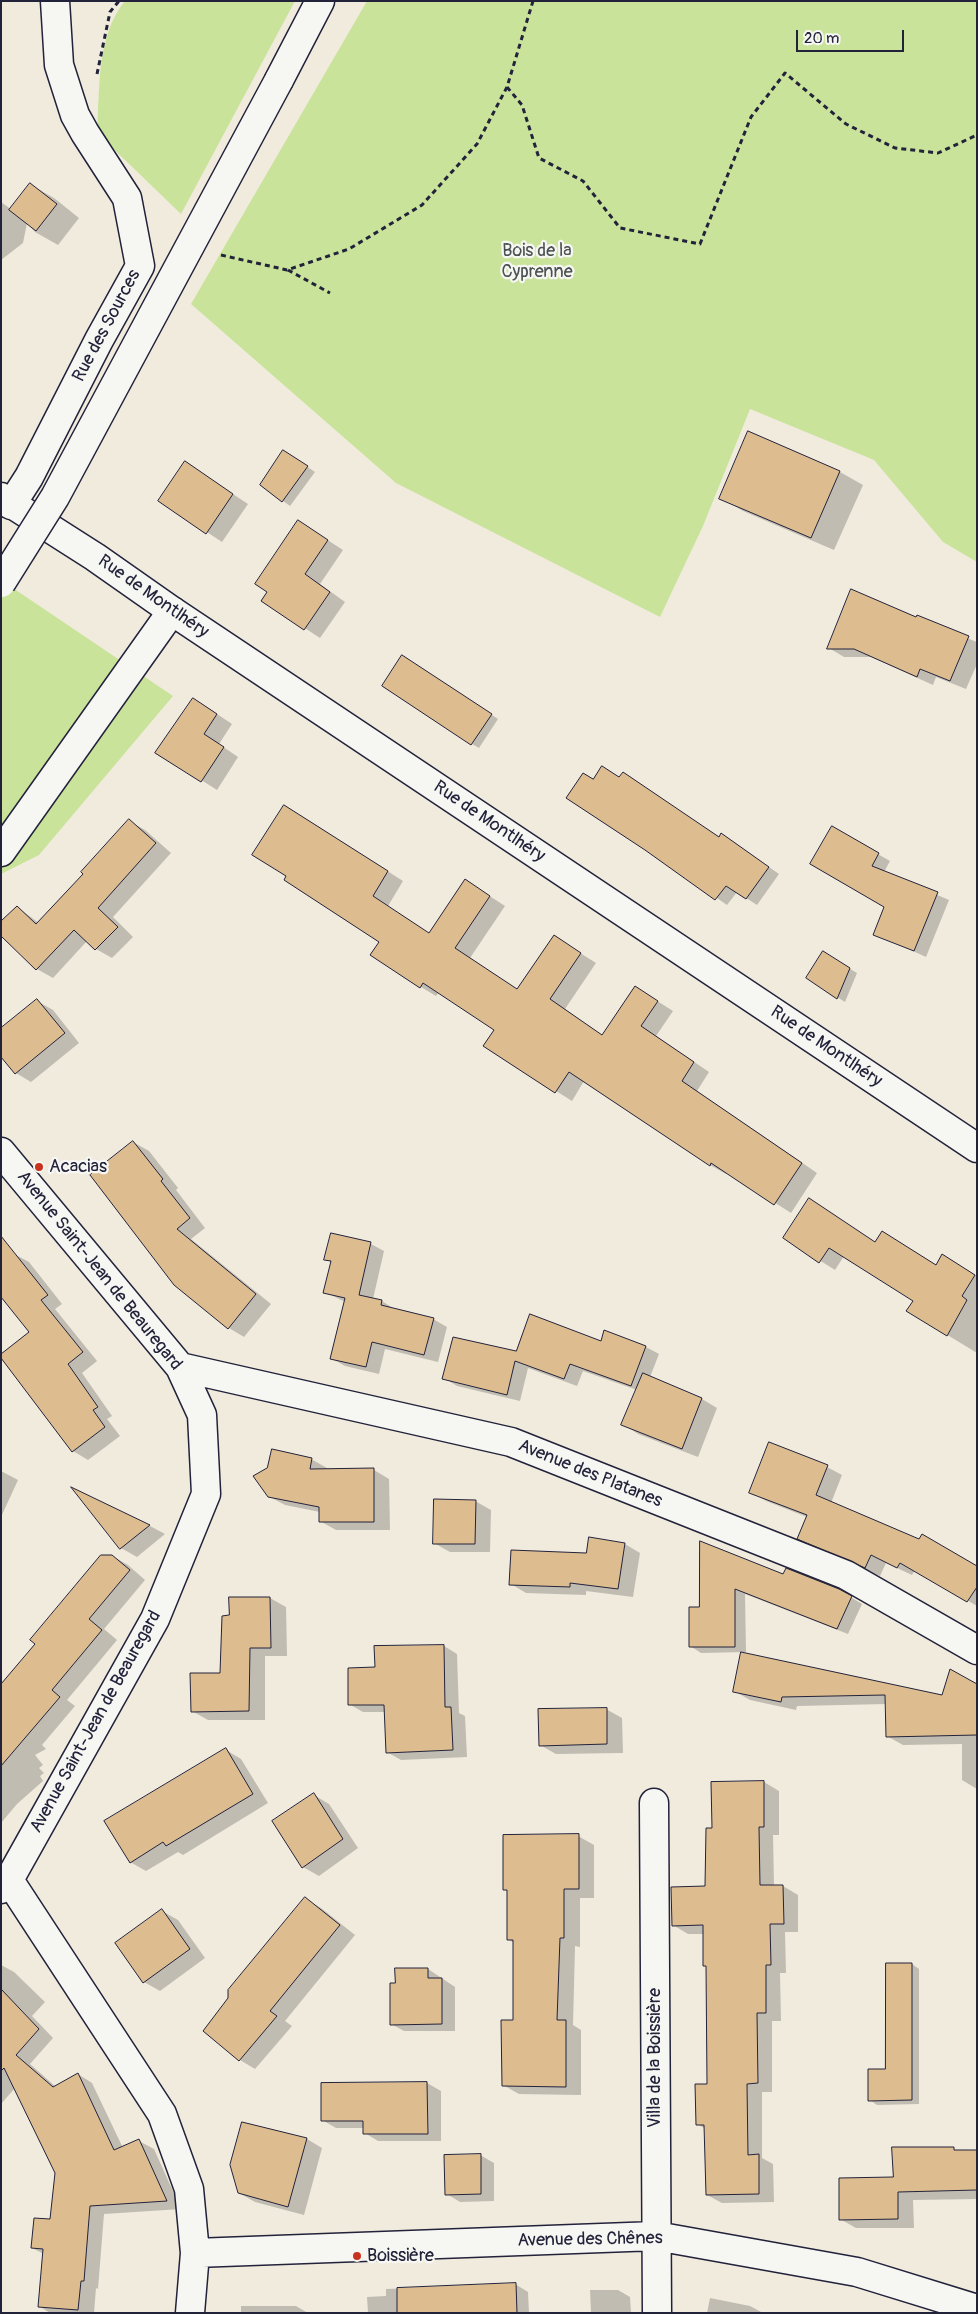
<!DOCTYPE html>
<html>
<head>
<meta charset="utf-8">
<style>
	body { margin:0 }
	#map { position:relative; width:978px; height:2314px; overflow:hidden; background:#f1ebde; font-family:Pangolin,sans-serif }
	canvas { display:block }
	.frame { position:absolute; inset:0; border:2px solid #22223b; pointer-events:none }
	.scale { position:absolute; left:796px; top:30px; width:108px; height:22px; box-sizing:border-box; border:2px solid #22223b; border-top:0; padding-left:6px; font-size:15px; line-height:18px; white-space:nowrap; color:#22223b; -webkit-text-stroke:4px #f6f6f2; paint-order:stroke }
</style>
</head>
<body>
<div id="map">
<canvas width="978" height="2314"></canvas>
<div class="frame"></div>
<div class="scale">20 m</div>
</div>
<script>
const ctx = document.querySelector('canvas').getContext('2d');
ctx.lineJoin = 'round';
function paint(path, color) { ctx.fillStyle = color; ctx.fill(path, 'evenodd'); }
function trace(path, color, width, dash) { ctx.strokeStyle = color; ctx.lineWidth = width; ctx.lineCap = dash ? 'butt' : 'round'; ctx.setLineDash(dash || []); ctx.stroke(path); }
function write(font, color, halo, rows, align = 'center') {
  ctx.font = font + ' Pangolin,sans-serif'; ctx.lineWidth = 4.5; ctx.setLineDash([]); ctx.textBaseline = 'middle'; ctx.strokeStyle = halo; ctx.fillStyle = color; for (const [text, x, y, turn = 0] of rows) {
    ctx.save(); ctx.translate(x, y); ctx.rotate((+turn || 0) * Math.PI / 180); ctx.textAlign = isNaN(turn) ? turn : align; if (halo) ctx.strokeText(text, 0, 0); ctx.fillText(text, 0, 0); ctx.restore();
  }
}
paint(new Path2D(`
	M 125,1 L 295,1 L 181,214 L 97,133 C 100,90 96,36 125,1 Z
	M 367,1 L 977,1 L 977,562 L 943,542 L 874,460 L 750,409 L 703,526 L 660,617 L 396,483 L 191,304 Z
	M 1,580 L 173,696 L 39,855 L 1,874 Z`), '#c9e39a');
paint(new Path2D(`
	M 31,185 L 54,198 L 79,218 L 58,245 L 35,232 L 27,223 L 23,243 L 1,260 L 1,202 L 19,215 Z
	M 749,433 L 840,472 L 863,485 L 834,550 L 743,511 L 721,498 Z
	M 291,456 L 315,472 L 290,506 L 261,485 Z
	M 186,463 L 248,504 L 222,542 L 160,501 Z
	M 298,521 L 343,550 L 320,584 L 345,602 L 320,638 L 262,600 L 269,592 Z
	M 917,619 L 977,642 L 977,664 L 966,689 L 936,677 L 933,685 L 871,657 L 844,657 L 829,648 Z
	M 410,661 L 498,719 L 479,748 L 472,744 Z
	M 208,708 L 232,724 L 219,744 L 238,757 L 217,790 L 157,752 L 179,718 Z
	M 620,778 L 720,838 L 732,841 L 779,874 L 757,905 L 737,892 L 727,905 L 646,849 L 594,780 Z
	M 301,816 L 403,881 L 388,906 L 430,934 L 465,880 L 505,906 L 470,958 L 518,990 L 555,937 L 596,963 L 565,1009 L 603,1036 L 635,987 L 673,1011 L 656,1036 L 709,1072 L 697,1091 L 817,1173 L 791,1213 L 727,1172 L 726,1174 L 710,1165 L 584,1081 L 572,1101 L 485,1046 L 495,1029 L 439,992 L 436,996 L 421,987 L 381,941 Z
	M 129,821 L 145,830 L 171,853 L 113,917 L 133,937 L 112,958 L 96,949 L 87,941 L 53,978 L 37,969 L 17,907 L 39,923 L 85,874 Z
	M 832,828 L 890,861 L 884,872 L 949,900 L 926,957 L 875,934 L 886,906 Z
	M 830,957 L 857,973 L 845,1002 L 837,997 Z
	M 37,1001 L 53,1010 L 79,1043 L 31,1082 L 16,1073 Z
	M 133,1142 L 149,1151 L 178,1188 L 176,1190 L 205,1228 L 191,1239 L 271,1304 L 244,1337 L 229,1328 L 175,1284 Z
	M 332,1235 L 371,1244 L 384,1251 L 373,1299 L 382,1301 L 396,1310 L 433,1319 L 447,1327 L 438,1362 L 385,1349 L 379,1374 L 345,1366 L 331,1358 L 345,1302 L 325,1292 L 332,1263 L 326,1259 Z
	M 784,1238 L 876,1243 L 937,1266 L 958,1265 L 977,1276 L 977,1353 L 908,1311 L 915,1300 L 844,1256 L 835,1270 Z
	M 14,1254 L 29,1262 L 62,1304 L 55,1309 L 97,1361 L 82,1373 L 112,1416 L 107,1419 L 120,1436 L 88,1460 L 73,1451 L 30,1332 Z
	M 605,1332 L 646,1347 L 659,1354 L 650,1377 L 702,1399 L 717,1408 L 698,1457 L 638,1434 L 623,1424 L 637,1390 L 583,1371 L 577,1386 L 528,1368 L 520,1401 L 457,1386 L 444,1378 L 517,1353 L 601,1342 Z
	M 770,1443 L 827,1467 L 842,1475 L 831,1503 L 977,1567 L 977,1606 L 915,1570 L 912,1575 L 886,1563 L 880,1576 L 814,1547 L 799,1538 L 807,1517 L 766,1501 L 751,1492 Z
	M 311,1459 L 327,1468 L 327,1470 L 374,1470 L 389,1479 L 390,1530 L 336,1530 L 320,1521 L 320,1512 L 285,1505 L 268,1496 Z
	M 1,1471 L 18,1480 L 1,1517 Z
	M 75,1491 L 150,1526 L 165,1534 L 137,1557 L 121,1548 Z
	M 475,1501 L 491,1510 L 490,1552 L 450,1552 L 434,1543 Z
	M 701,1543 L 784,1576 L 839,1590 L 862,1604 L 848,1634 L 745,1594 L 746,1652 L 701,1653 L 690,1646 L 701,1609 Z
	M 625,1544 L 640,1553 L 633,1597 L 586,1591 L 586,1595 L 526,1593 L 511,1584 L 587,1554 Z
	M 112,1556 L 128,1565 L 145,1580 L 104,1629 L 117,1640 L 67,1700 L 75,1706 L 42,1745 L 46,1749 L 35,1755 L 43,1765 L 39,1768 L 44,1773 L 40,1776 L 43,1781 L 17,1804 L 1,1823 L 1,1686 Z
	M 230,1598 L 270,1598 L 286,1607 L 287,1656 L 265,1656 L 265,1720 L 208,1720 L 192,1711 L 221,1674 L 230,1616 Z
	M 444,1646 L 457,1654 L 459,1713 L 465,1716 L 467,1757 L 401,1760 L 387,1752 L 386,1712 L 363,1712 L 349,1704 L 376,1669 Z
	M 977,1686 L 977,1789 L 962,1780 L 962,1744 L 903,1745 L 887,1736 L 887,1704 L 797,1706 L 796,1710 L 750,1700 L 734,1691 L 943,1696 Z
	M 606,1709 L 622,1718 L 623,1753 L 556,1754 L 540,1745 Z
	M 226,1750 L 241,1759 L 268,1803 L 183,1855 L 178,1852 L 146,1871 L 130,1862 Z
	M 764,1782 L 779,1791 L 779,1835 L 773,1835 L 774,1886 L 783,1886 L 798,1895 L 798,1932 L 785,1932 L 786,1973 L 780,1973 L 781,2021 L 772,2021 L 772,2092 L 762,2092 L 762,2158 L 773,2164 L 774,2202 L 722,2203 L 707,2195 L 706,2129 L 697,2124 L 709,2086 L 708,1967 L 704,1965 L 704,1934 L 688,1934 L 673,1925 L 707,1887 L 713,1829 Z
	M 314,1795 L 329,1804 L 358,1848 L 319,1876 L 303,1867 Z
	M 578,1836 L 594,1845 L 594,1898 L 580,1898 L 580,1947 L 575,1946 L 573,2025 L 581,2030 L 581,2095 L 519,2094 L 503,2085 L 514,2021 L 514,1943 L 508,1939 L 508,1892 L 504,1889 Z
	M 305,1899 L 321,1908 L 355,1935 L 285,2021 L 292,2026 L 255,2069 L 240,2060 Z
	M 162,1911 L 178,1920 L 205,1958 L 160,1991 L 144,1982 Z
	M 912,1964 L 919,1969 L 919,2104 L 877,2105 L 870,2100 L 887,2070 Z
	M 1,1965 L 14,1972 L 45,2002 L 32,2016 L 53,2038 L 30,2064 L 56,2087 L 78,2074 L 92,2083 L 123,2148 L 139,2141 L 154,2149 L 181,2209 L 104,2214 L 98,2289 L 96,2288 L 94,2313 L 50,2313 L 39,2306 L 44,2254 L 32,2248 L 51,2221 L 56,2173 L 15,2088 L 1,2104 Z
	M 428,1969 L 455,1987 L 455,2031 L 404,2031 L 391,2024 Z
	M 427,2083 L 441,2091 L 441,2141 L 378,2141 L 365,2133 L 365,2128 L 336,2128 L 322,2120 Z
	M 243,2123 L 307,2139 L 322,2148 L 304,2215 L 255,2202 L 239,2193 Z
	M 894,2149 L 977,2150 L 977,2199 L 913,2200 L 914,2228 L 856,2228 L 840,2219 L 894,2178 Z
	M 480,2155 L 494,2163 L 494,2201 L 460,2202 L 447,2194 Z
	M 515,2284 L 528,2292 L 529,2313 L 368,2313 L 367,2297 L 386,2296 L 386,2289 Z
	M 590,2290 L 618,2290 L 630,2297 L 631,2313 L 591,2313 Z
	M 710,2298 L 750,2306 L 763,2313 L 707,2313 Z
	M 241,2306 L 296,2306 L 308,2313 L 241,2313 Z`), '#0003');
const building = new Path2D(`
	M 30,183 L 57,204 L 36,231 L 9,210 Z
	M 748,431 L 840,471 L 811,538 L 719,499 Z
	M 283,450 L 308,466 L 282,502 L 260,485 Z
	M 185,461 L 233,494 L 206,534 L 158,501 Z
	M 298,520 L 328,540 L 305,574 L 330,592 L 304,630 L 261,601 L 267,592 L 255,584 Z
	M 851,589 L 916,617 L 917,615 L 969,636 L 950,681 L 920,669 L 917,677 L 854,649 L 827,649 Z
	M 402,655 L 492,714 L 471,745 L 382,686 Z
	M 193,698 L 217,714 L 204,734 L 224,747 L 201,782 L 155,753 Z
	M 602,766 L 619,777 L 623,772 L 719,837 L 721,833 L 769,867 L 746,899 L 726,886 L 715,900 L 645,850 L 566,798 L 583,773 L 593,779 Z
	M 284,805 L 388,871 L 373,896 L 429,933 L 465,879 L 490,896 L 455,948 L 517,989 L 554,935 L 581,953 L 550,999 L 602,1035 L 635,986 L 658,1001 L 641,1026 L 694,1062 L 682,1081 L 802,1163 L 774,1205 L 711,1163 L 710,1166 L 569,1072 L 555,1093 L 483,1046 L 494,1030 L 423,983 L 420,988 L 370,955 L 379,942 L 284,880 L 286,876 L 252,855 Z
	M 129,819 L 156,843 L 98,908 L 118,927 L 95,950 L 74,930 L 36,970 L 1,936 L 1,921 L 17,906 L 36,924 L 83,874 L 81,872 Z
	M 832,826 L 879,853 L 872,866 L 938,892 L 914,951 L 873,935 L 884,907 L 810,864 Z
	M 823,951 L 850,968 L 837,999 L 806,978 Z
	M 37,999 L 65,1033 L 15,1074 L 1,1057 L 1,1028 Z
	M 133,1141 L 163,1179 L 161,1181 L 190,1218 L 177,1229 L 256,1294 L 228,1329 L 174,1285 L 90,1175 Z
	M 809,1198 L 875,1242 L 882,1231 L 936,1265 L 942,1254 L 975,1275 L 962,1296 L 967,1300 L 947,1336 L 906,1311 L 913,1301 L 829,1248 L 819,1263 L 783,1238 Z
	M 331,1233 L 371,1242 L 359,1295 L 382,1300 L 381,1305 L 434,1318 L 424,1355 L 372,1342 L 366,1367 L 330,1359 L 345,1298 L 323,1293 L 331,1261 L 324,1260 Z
	M 1,1236 L 48,1295 L 41,1300 L 83,1352 L 68,1364 L 98,1407 L 93,1410 L 105,1427 L 72,1452 L 1,1358 L 1,1354 L 29,1332 L 1,1297 Z
	M 530,1314 L 601,1341 L 604,1330 L 646,1346 L 631,1386 L 570,1364 L 564,1379 L 515,1361 L 507,1395 L 442,1379 L 453,1337 L 516,1351 Z
	M 643,1373 L 702,1398 L 682,1449 L 621,1425 Z
	M 769,1442 L 828,1465 L 816,1495 L 919,1539 L 922,1534 L 977,1566 L 977,1587 L 967,1602 L 900,1563 L 897,1568 L 871,1555 L 865,1568 L 797,1539 L 807,1515 L 749,1493 Z
	M 272,1449 L 312,1458 L 310,1469 L 374,1468 L 374,1522 L 319,1522 L 319,1507 L 268,1497 L 253,1476 L 267,1468 Z
	M 71,1487 L 150,1525 L 120,1549 Z
	M 434,1499 L 476,1500 L 475,1544 L 433,1544 Z
	M 589,1537 L 625,1543 L 618,1589 L 570,1583 L 570,1587 L 509,1585 L 511,1550 L 586,1553 Z
	M 700,1541 L 783,1574 L 786,1568 L 839,1589 L 852,1596 L 837,1629 L 735,1589 L 735,1647 L 689,1647 L 689,1607 L 699,1607 Z
	M 101,1555 L 112,1555 L 130,1570 L 89,1619 L 102,1630 L 52,1690 L 60,1697 L 1,1766 L 1,1684 L 35,1644 L 30,1640 Z
	M 229,1597 L 270,1597 L 271,1648 L 250,1648 L 249,1711 L 191,1712 L 190,1673 L 220,1673 L 222,1616 L 229,1615 Z
	M 444,1645 L 445,1707 L 451,1707 L 453,1750 L 386,1753 L 384,1705 L 348,1705 L 348,1668 L 375,1667 L 374,1646 Z
	M 741,1652 L 942,1695 L 950,1669 L 977,1684 L 977,1735 L 886,1737 L 885,1695 L 782,1697 L 781,1702 L 733,1692 Z
	M 607,1708 L 607,1744 L 539,1746 L 538,1709 Z
	M 226,1748 L 253,1794 L 166,1846 L 163,1842 L 130,1863 L 104,1821 Z
	M 764,1781 L 764,1827 L 759,1827 L 760,1885 L 783,1885 L 784,1924 L 770,1924 L 771,1965 L 766,1965 L 766,2013 L 757,2013 L 758,2083 L 747,2084 L 748,2155 L 759,2154 L 759,2194 L 706,2195 L 704,2125 L 696,2125 L 695,2084 L 707,2084 L 706,1966 L 703,1966 L 703,1925 L 672,1926 L 671,1887 L 705,1886 L 706,1828 L 712,1828 L 711,1782 Z
	M 314,1793 L 343,1839 L 302,1868 L 272,1821 Z
	M 579,1834 L 579,1889 L 564,1889 L 564,1938 L 560,1938 L 557,2020 L 566,2020 L 566,2087 L 502,2086 L 501,2020 L 513,2020 L 513,1940 L 507,1940 L 507,1890 L 503,1890 L 503,1835 Z
	M 305,1897 L 340,1925 L 270,2011 L 277,2016 L 239,2061 L 203,2031 L 228,1998 L 228,1990 Z
	M 162,1909 L 190,1949 L 143,1983 L 115,1943 Z
	M 886,1963 L 912,1963 L 912,2100 L 868,2101 L 868,2069 L 885,2069 Z
	M 395,1968 L 428,1968 L 428,1978 L 442,1978 L 442,2024 L 390,2025 L 390,1983 L 395,1983 Z
	M 1,1989 L 39,2029 L 16,2055 L 53,2087 L 78,2073 L 114,2150 L 139,2139 L 167,2201 L 90,2206 L 84,2281 L 81,2281 L 78,2310 L 38,2307 L 43,2249 L 31,2248 L 34,2218 L 50,2219 L 55,2173 L 4,2068 L 1,2071 Z
	M 427,2082 L 428,2134 L 363,2134 L 363,2121 L 321,2121 L 321,2083 Z
	M 242,2122 L 307,2138 L 288,2207 L 238,2193 L 230,2165 Z
	M 892,2147 L 954,2147 L 954,2150 L 977,2150 L 977,2190 L 898,2192 L 898,2219 L 839,2220 L 839,2178 L 893,2177 Z
	M 481,2154 L 481,2194 L 445,2195 L 444,2155 Z
	M 516,2283 L 517,2313 L 397,2313 L 397,2288 Z`);
paint(building, '#ddbd90');
trace(building, '#22223b', 1);
const minor = new Path2D(`
	M 11,505 L 29,477 L 99,340 L 140,266 L 127,198 L 85,133 L 75,115 L 59,65 L 55,1
	M 1,852 L 172,611
	M 1,1152 L 180,1367 L 202,1415 L 206,1494 L 155,1619 L 9,1880 L 1,1889
	M 180,1367 L 511,1442 L 846,1575 L 977,1650
	M 654,1803 L 657,2313
	M 9,1880 L 162,2114 L 189,2189 L 195,2253 L 190,2313
	M 195,2253 L 656,2236 L 857,2272 L 977,2309`);
const major = new Path2D(`
	M 279,80 L 320,1
	M 1,497 L 95,557 L 172,611 L 977,1148`);
trace(minor, '#22223b', 31);
trace(major, '#22223b', 31);
trace(new Path2D(`
	M 97,74 L 110,12 L 119,1
	M 507,87 L 522,105 L 539,158 L 583,181 L 620,228 L 700,244 L 751,117 L 785,73 L 846,124 L 895,148 L 938,153 L 977,135
	M 221,255 L 287,270 L 349,249 L 422,205 L 477,144 L 507,87 L 533,1
	M 288,270 L 330,293`), '#22223b', 3, [5, 4]);
trace(minor, '#f6f6f2', 28);
trace(major, '#f6f6f2', 28);
const majorBridge = new Path2D(`
	M 1,583 L 55,497 L 279,80`);
trace(majorBridge, '#22223b', 31, []);
trace(majorBridge, '#f6f6f2', 28);
for (const [x, y, r, color] of [
	[39,1167,5,"#c8321e"],
	[357,2256,5,"#c8321e"]
]) { const dot = new Path2D(); dot.arc(x, y, r, 0, 2 * Math.PI); ctx.fillStyle = color; ctx.fill(dot); trace(dot, '#f6f6f2', 2); }
write('18px', '#4c5253', '#f6f6f2', [
	["Bois de la",537,251],
	["Cyprenne",537,272]
]);
write('18px', '#22223b', '#f6f6f2', [
	["Rue des Sources",107,326,-62],
	["Rue de Montlhéry",153,597,35],
	["Rue de Montlhéry",489,822,34],
	["Rue de Montlhéry",826,1047,34],
	["Avenue Saint-Jean de Beauregard",99,1271,51],
	["Avenue des Platanes",590,1474,22],
	["Avenue Saint-Jean de Beauregard",96,1722,-61],
	["Villa de la Boissière",655,2058,-90],
	["Avenue des Chênes",590,2240,-1]
]);
write('18px', '#22223b', '#f6f6f2', [
	["Acacias",49,1167],
	["Boissière",367,2256]
], 'left');
</script>
</body>
</html>
